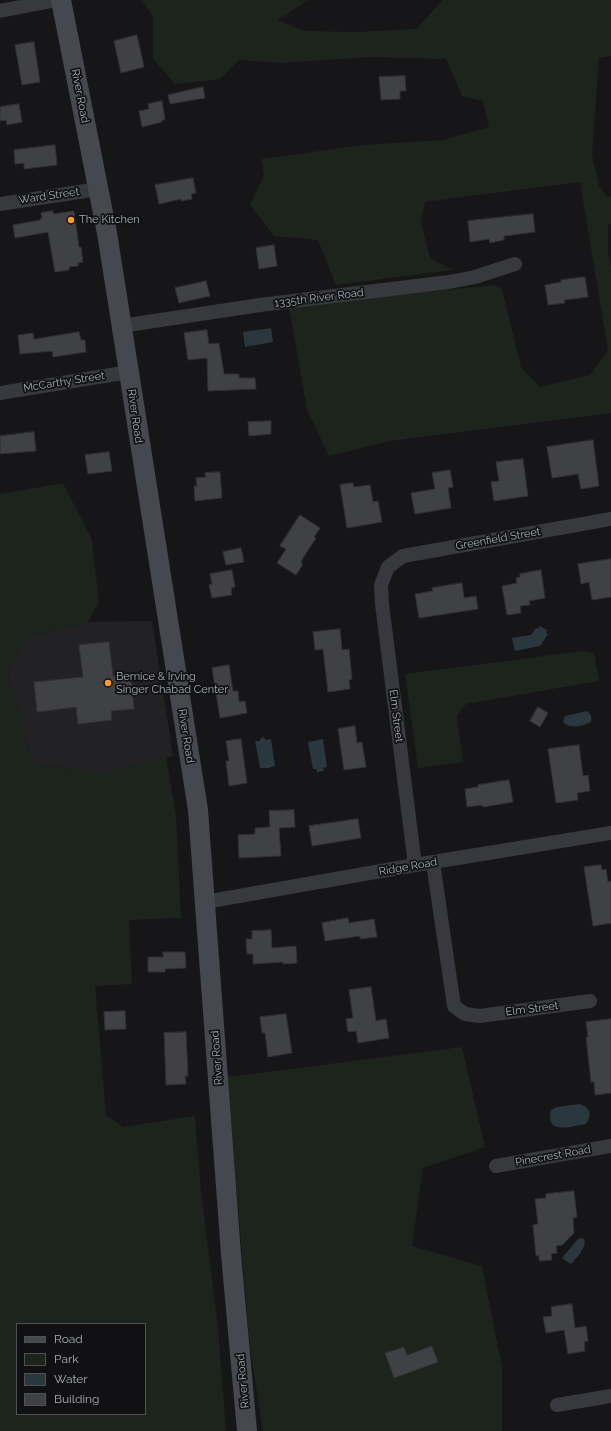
<!DOCTYPE html>
<html>
<head>
<meta charset="utf-8">
<style>
	body { margin:0 }
	#map { position:relative; width:611px; height:1431px; overflow:hidden; background:#161618; font-family:Raleway,sans-serif }
	canvas { display:block }
	.legend { position:absolute; left:16px; top:1323px; width:130px; height:92px; box-sizing:border-box; background:#111113; border:1px solid #4d5055; margin:0; padding:5px 7px; list-style:none; font-size:12px; color:#a7afb9 }
	.legend li { display:flex; align-items:center; gap:8px; height:20px }
	.legend b { width:20px; border:1px solid #4d5055 }
</style>
</head>
<body>
<div id="map">
<canvas width="611" height="1431"></canvas>
<ul class="legend">
<li><b style="height:5px;background:#45484e"></b>Road</li>
<li><b style="height:11px;background:#1c241c"></b>Park</li>
<li><b style="height:11px;background:#2b373e"></b>Water</li>
<li><b style="height:11px;background:#404145"></b>Building</li>
</ul>
</div>
<script>
const ctx = document.querySelector('canvas').getContext('2d');
ctx.lineJoin = 'round';
function paint(path, color) { ctx.fillStyle = color; ctx.fill(path, 'evenodd'); }
function trace(path, color, width, dash) { ctx.strokeStyle = color; ctx.lineWidth = width; ctx.lineCap = dash ? 'butt' : 'round'; ctx.setLineDash(dash || []); ctx.stroke(path); }
function write(font, color, halo, rows, align = 'center') {
  ctx.font = font + ' Raleway,sans-serif'; ctx.lineWidth = 3.5; ctx.setLineDash([]); ctx.textBaseline = 'middle'; ctx.strokeStyle = halo; ctx.fillStyle = color; for (const [text, x, y, turn = 0] of rows) {
    ctx.save(); ctx.translate(x, y); ctx.rotate((+turn || 0) * Math.PI / 180); ctx.textAlign = isNaN(turn) ? turn : align; if (halo) ctx.strokeText(text, 0, 0); ctx.fillText(text, 0, 0); ctx.restore();
  }
}
paint(new Path2D(`
	M 152,621 L 173,756 L 105,773 L 33,764 L 8,673 L 25,638 L 88,622 Z`), '#222225');
paint(new Path2D(`
	M 142,0 L 309,0 L 277,20 L 305,31 L 357,32 L 416,29 L 443,0 L 611,0 L 611,56 L 599,58 L 592,154 L 599,186 L 608,197 L 611,196 L 611,224 L 608,225 L 608,252 L 611,267 L 611,413 L 390,441 L 329,456 L 307,410 L 289,306 L 494,285 L 502,289 L 521,367 L 540,387 L 590,375 L 608,351 L 580,182 L 425,202 L 421,223 L 430,258 L 453,270 L 336,285 L 318,240 L 274,236 L 250,205 L 264,175 L 261,159 L 364,145 L 443,140 L 489,127 L 483,101 L 462,96 L 446,59 L 371,57 L 282,63 L 239,60 L 220,79 L 175,84 L 153,59 L 153,17 Z
	M 63,483 L 92,540 L 99,602 L 88,622 L 25,638 L 8,673 L 33,764 L 105,773 L 166,757 L 176,816 L 181,918 L 129,920 L 132,984 L 95,986 L 106,1115 L 123,1127 L 195,1116 L 201,1191 L 218,1327 L 226,1431 L 0,1431 L 0,494 ZM 17,1324 L 145,1324 L 145,1414 L 17,1414 Z
	M 582,651 L 594,653 L 599,681 L 466,704 L 457,716 L 463,762 L 418,768 L 405,674 Z
	M 462,1047 L 485,1147 L 423,1168 L 412,1246 L 482,1266 L 502,1367 L 502,1431 L 263,1431 L 250,1348 L 227,1077 Z`), '#1c241c');
paint(new Path2D(`
	M 271,328 L 273,342 L 245,347 L 243,332 Z
	M 540,626 L 547,630 L 546,633 L 548,634 L 540,646 L 515,651 L 512,638 L 531,635 L 536,628 L 538,629 Z
	M 587,711 C 591,714 592,717 591,722 C 582,726 570,730 563,722 L 565,716 Z
	M 263,737 L 266,740 L 271,739 L 275,766 L 268,768 L 260,768 L 255,741 L 260,741 L 260,739 Z
	M 323,739 L 327,767 L 323,768 L 324,771 L 317,772 L 316,769 L 313,769 L 308,742 Z
	M 579,1104 C 590,1107 593,1114 586,1124 C 571,1126 545,1136 551,1110 L 557,1107 Z
	M 581,1238 L 584,1239 C 588,1247 576,1258 571,1264 L 562,1258 L 578,1239 Z`), '#2b373e');
const building = new Path2D(`
	M 137,35 L 144,67 L 121,73 L 114,41 Z
	M 34,42 L 40,82 L 22,85 L 15,45 Z
	M 405,76 L 406,91 L 400,91 L 400,99 L 381,100 L 379,77 Z
	M 203,87 L 205,98 L 170,104 L 168,95 Z
	M 162,101 L 165,120 L 162,120 L 162,122 L 142,127 L 139,111 L 149,109 L 148,104 Z
	M 19,104 L 22,122 L 7,125 L 6,120 L 0,121 L 0,107 Z
	M 55,145 L 57,165 L 24,169 L 24,163 L 15,164 L 14,150 Z
	M 193,178 L 196,193 L 191,194 L 192,199 L 181,201 L 181,199 L 159,204 L 155,185 Z
	M 53,211 L 53,214 L 74,211 L 79,247 L 81,247 L 83,262 L 78,263 L 78,266 L 69,267 L 69,270 L 55,272 L 48,232 L 15,238 L 13,225 L 40,220 L 40,219 L 42,218 L 41,213 Z
	M 533,214 L 535,232 L 504,236 L 504,240 L 490,243 L 489,239 L 470,242 L 468,221 Z
	M 274,245 L 277,266 L 259,269 L 256,248 Z
	M 585,277 L 588,297 L 564,300 L 565,303 L 548,305 L 545,285 L 561,282 L 561,280 Z
	M 206,281 L 210,296 L 179,303 L 175,288 Z
	M 207,330 L 209,344 L 219,343 L 224,374 L 239,374 L 239,378 L 255,378 L 256,389 L 208,391 L 207,358 L 188,360 L 184,333 Z
	M 79,332 L 81,340 L 85,340 L 86,352 L 53,357 L 52,351 L 20,354 L 18,335 L 33,333 L 34,339 Z
	M 271,421 L 271,434 L 249,436 L 248,422 Z
	M 34,432 L 36,451 L 0,454 L 0,436 Z
	M 593,440 L 599,486 L 581,489 L 578,474 L 552,478 L 547,447 Z
	M 109,452 L 112,471 L 88,474 L 85,455 Z
	M 523,459 L 528,496 L 494,501 L 491,482 L 499,481 L 496,462 Z
	M 450,470 L 453,487 L 448,488 L 451,508 L 415,514 L 411,493 L 435,489 L 432,473 Z
	M 220,472 L 222,498 L 195,501 L 194,486 L 197,486 L 196,478 L 206,477 L 205,473 Z
	M 353,483 L 354,487 L 370,485 L 373,502 L 378,501 L 382,522 L 347,528 L 340,485 Z
	M 300,515 L 320,528 L 314,537 L 316,538 L 303,558 L 301,563 L 303,564 L 296,575 L 277,563 L 286,549 L 280,546 Z
	M 241,548 L 244,562 L 226,565 L 223,552 Z
	M 611,559 L 611,597 L 592,600 L 589,582 L 581,584 L 578,564 Z
	M 232,570 L 235,587 L 231,588 L 232,595 L 212,598 L 209,585 L 212,584 L 210,574 Z
	M 541,570 L 545,598 L 529,601 L 530,605 L 520,606 L 521,613 L 507,615 L 502,586 L 517,583 L 516,578 L 520,577 L 520,574 Z
	M 462,583 L 464,598 L 476,596 L 478,609 L 419,618 L 415,594 L 433,591 L 432,588 Z
	M 340,629 L 342,650 L 349,649 L 352,679 L 349,680 L 350,689 L 328,692 L 323,649 L 315,650 L 313,632 Z
	M 109,642 L 113,676 L 131,674 L 134,709 L 111,711 L 112,720 L 78,724 L 76,707 L 37,712 L 34,682 L 83,677 L 79,645 Z
	M 229,665 L 233,691 L 238,691 L 239,702 L 245,701 L 247,713 L 220,718 L 212,668 Z
	M 538,707 L 548,713 L 540,727 L 530,721 Z
	M 355,726 L 357,743 L 362,742 L 366,767 L 344,770 L 338,729 Z
	M 241,739 L 247,783 L 229,786 L 226,761 L 229,761 L 226,741 Z
	M 579,745 L 583,776 L 588,775 L 590,791 L 577,793 L 578,800 L 556,803 L 548,749 Z
	M 509,780 L 513,802 L 483,807 L 482,805 L 467,807 L 465,789 L 478,787 L 478,785 Z
	M 294,810 L 295,827 L 279,828 L 281,856 L 239,858 L 238,835 L 255,834 L 255,828 L 270,827 L 269,811 Z
	M 358,819 L 361,838 L 312,846 L 309,826 Z
	M 601,865 L 602,870 L 606,869 L 608,882 L 611,881 L 611,923 L 593,926 L 584,867 Z
	M 348,918 L 349,923 L 374,919 L 377,937 L 360,939 L 360,936 L 325,941 L 322,923 Z
	M 271,930 L 272,948 L 296,946 L 297,963 L 283,964 L 283,962 L 253,964 L 253,954 L 247,954 L 246,939 L 252,939 L 252,931 Z
	M 163,952 L 185,952 L 186,968 L 165,969 L 165,972 L 148,972 L 148,957 L 163,957 Z
	M 371,987 L 376,1021 L 386,1019 L 389,1038 L 358,1043 L 356,1031 L 348,1032 L 346,1019 L 353,1018 L 349,990 Z
	M 125,1011 L 126,1029 L 105,1030 L 104,1012 Z
	M 286,1014 L 292,1053 L 268,1057 L 265,1033 L 262,1033 L 260,1017 Z
	M 611,1019 L 611,1093 L 595,1095 L 594,1082 L 591,1082 L 586,1037 L 588,1037 L 586,1022 Z
	M 186,1032 L 188,1076 L 185,1076 L 186,1084 L 166,1085 L 164,1033 Z
	M 574,1191 L 577,1217 L 573,1218 L 574,1233 L 562,1245 L 556,1246 L 557,1253 L 551,1254 L 552,1260 L 539,1261 L 539,1255 L 536,1256 L 533,1225 L 538,1224 L 535,1199 L 546,1198 L 546,1194 Z
	M 572,1304 L 575,1328 L 586,1326 L 588,1341 L 584,1342 L 585,1351 L 568,1354 L 564,1330 L 546,1333 L 543,1317 L 552,1316 L 551,1307 Z
	M 432,1346 L 438,1362 L 394,1378 L 385,1353 L 404,1347 L 407,1355 Z`);
paint(building, '#404145');
trace(building, '#303035', 1);
trace(new Path2D(`
	M 0,11 L 57,0
	M 0,204 L 98,189
	M 121,326 L 260,305 L 449,282 L 475,277 L 515,264
	M 0,393 L 129,372
	M 433,863 L 454,1006 L 465,1014 L 480,1016 L 590,1001
	M 415,865 L 382,604 L 381,585 L 388,567 L 403,556 L 611,519
	M 205,902 L 415,865 L 611,833
	M 496,1166 L 611,1146
	M 557,1405 L 611,1396`), '#37393e', 14);
trace(new Path2D(`
	M 61,0 L 107,233 L 198,810 L 231,1254 L 247,1431`), '#45484e', 20);
for (const [x, y, r, color] of [
	[71,220,4,"#ff9d27"],
	[108,683,4,"#ff9d27"]
]) { const dot = new Path2D(); dot.arc(x, y, r, 0, 2 * Math.PI); ctx.fillStyle = color; ctx.fill(dot); trace(dot, '#111113', 1.5); }
write('11px', '#a7afb9', '#111113', [
	["River Road",80,96,79],
	["Ward Street",49,196,-8],
	["1335th River Road",319,298,-7],
	["McCarthy Street",64,382,-9],
	["River Road",135,416,82],
	["Greenfield Street",498,539,-10],
	["Elm Street",396,716,83],
	["River Road",186,736,81],
	["Ridge Road",408,867,-10],
	["Elm Street",532,1009,-7],
	["River Road",217,1058,-94],
	["Pinecrest Road",553,1156,-10],
	["River Road",243,1381,-95]
]);
write('11px', '#a7afb9', '#111113', [
	["The Kitchen",79,220],
	["Bernice & Irving",116,677],
	["Singer Chabad Center",116,690]
], 'left');
</script>
</body>
</html>
